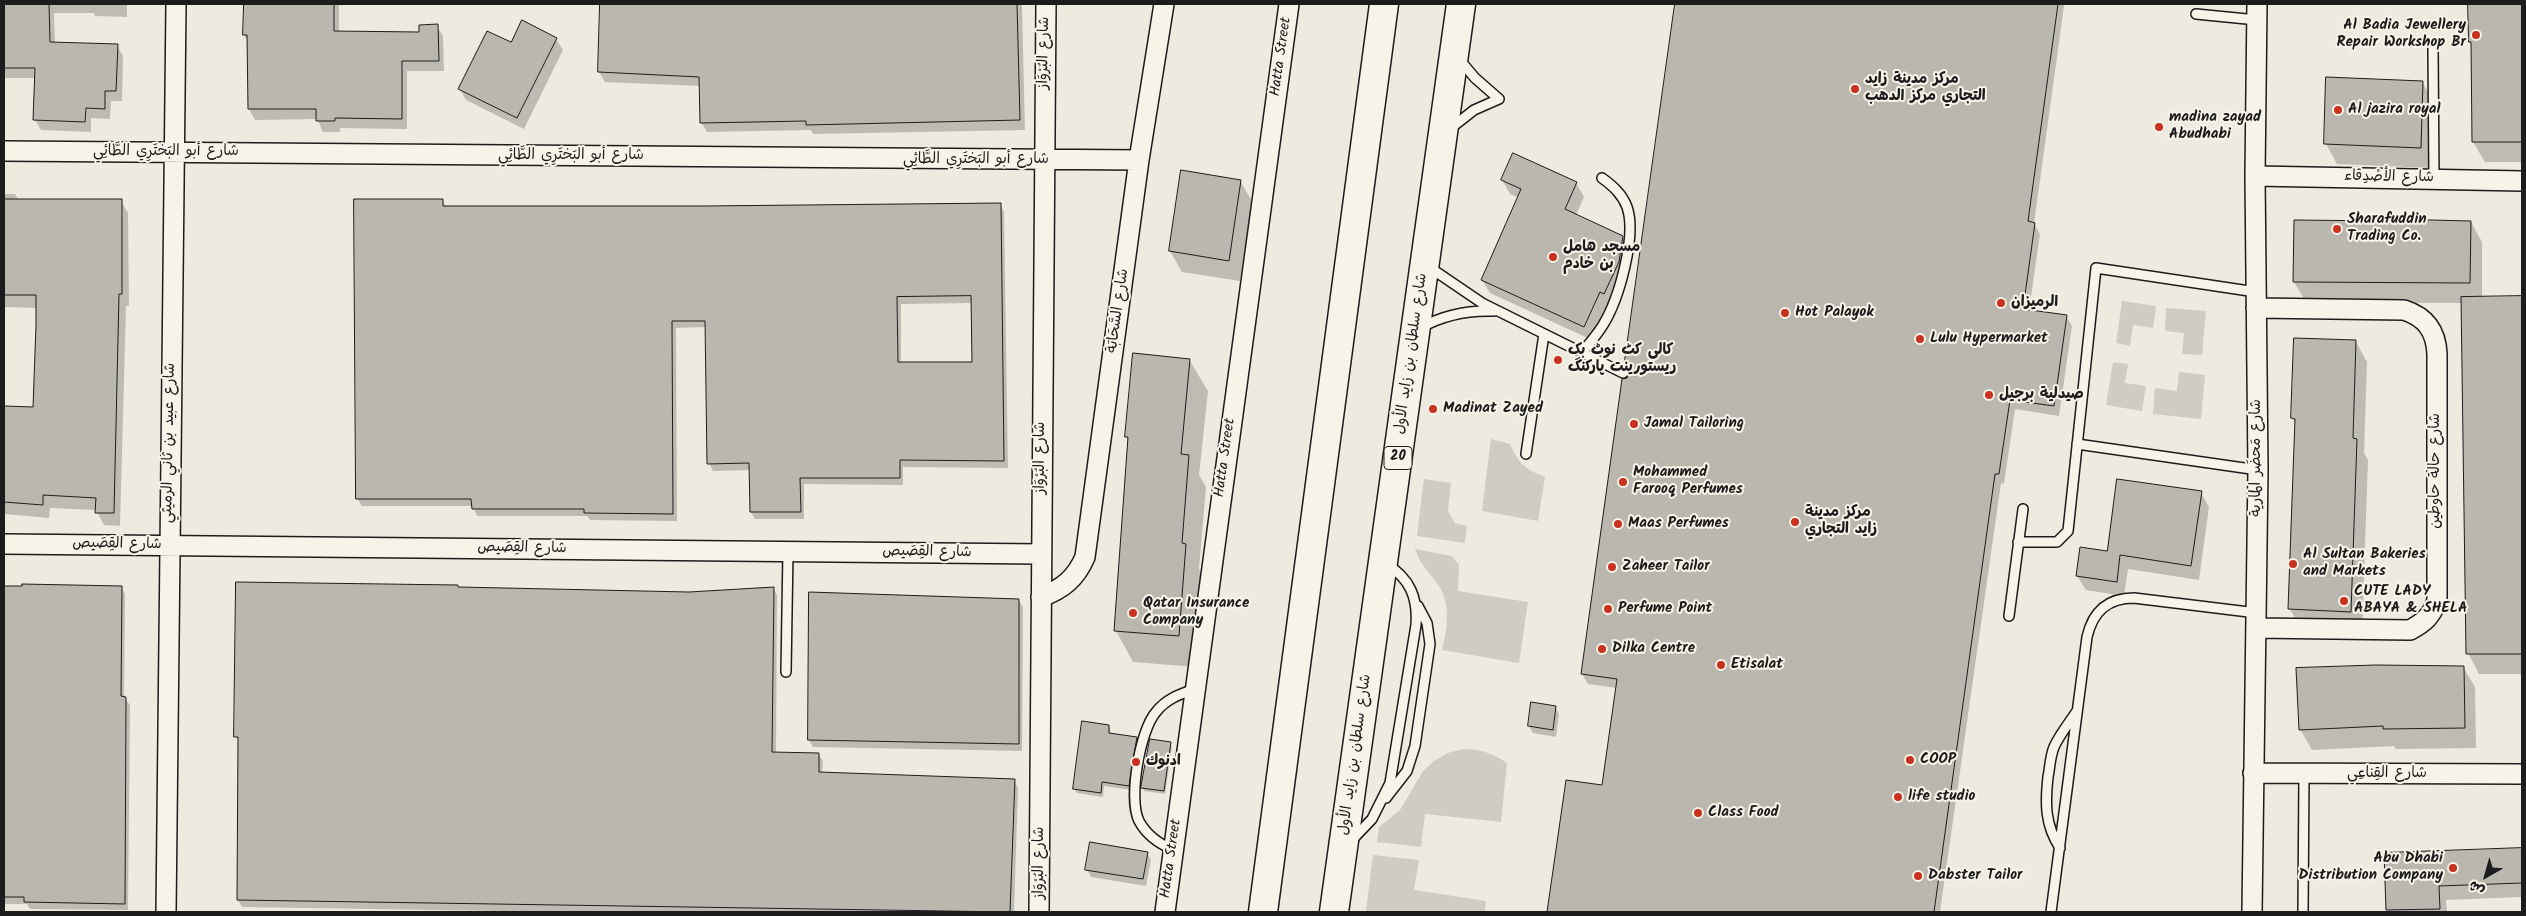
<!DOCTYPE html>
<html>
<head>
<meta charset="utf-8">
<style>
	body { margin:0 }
	#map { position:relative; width:2526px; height:916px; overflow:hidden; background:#eeeae0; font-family:Kalam,"Playpen Sans Arabic",sans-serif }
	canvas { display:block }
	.frame { position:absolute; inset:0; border:5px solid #1c1c1c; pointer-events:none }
	.north { position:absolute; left:2461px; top:851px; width:50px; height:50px; -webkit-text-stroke:4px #f7f3e8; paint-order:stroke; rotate:218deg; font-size:14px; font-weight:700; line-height:20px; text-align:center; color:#1c1c1c }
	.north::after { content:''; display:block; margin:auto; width:18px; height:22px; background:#1c1c1c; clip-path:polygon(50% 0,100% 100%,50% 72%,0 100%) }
</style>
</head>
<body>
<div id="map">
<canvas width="2526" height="916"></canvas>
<div class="frame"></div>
<div class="north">ش</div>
</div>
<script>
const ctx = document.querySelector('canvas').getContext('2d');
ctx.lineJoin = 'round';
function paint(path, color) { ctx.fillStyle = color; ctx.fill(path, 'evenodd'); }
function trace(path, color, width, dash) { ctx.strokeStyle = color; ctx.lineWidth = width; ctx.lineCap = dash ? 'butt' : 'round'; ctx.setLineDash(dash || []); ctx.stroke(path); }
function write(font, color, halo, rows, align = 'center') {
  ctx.font = font + ' Kalam,"Playpen Sans Arabic",sans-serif'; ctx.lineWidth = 4; ctx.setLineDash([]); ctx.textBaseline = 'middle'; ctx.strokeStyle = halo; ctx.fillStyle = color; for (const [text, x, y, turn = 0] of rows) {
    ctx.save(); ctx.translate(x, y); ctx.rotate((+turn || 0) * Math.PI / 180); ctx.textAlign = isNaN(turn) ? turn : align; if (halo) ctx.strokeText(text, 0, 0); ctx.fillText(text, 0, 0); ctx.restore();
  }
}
paint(new Path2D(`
	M 2122,301 L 2156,306 L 2153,328 L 2133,325 L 2130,346 L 2116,343 Z
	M 2166,308 L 2206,311 L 2202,355 L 2182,354 L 2184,333 L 2165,331 Z
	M 2113,362 L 2128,364 L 2125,383 L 2146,386 L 2142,411 L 2106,405 Z
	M 2179,372 L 2205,375 L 2201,419 L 2153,414 L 2155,388 L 2177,391 Z
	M 1491,439 L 1510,444 C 1519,464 1525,469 1545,477 L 1538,521 L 1482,511 Z
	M 1424,479 L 1451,483 L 1448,511 L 1455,523 L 1467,526 L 1465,543 L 1417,536 Z
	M 1415,549 L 1452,556 L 1459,565 L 1458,591 L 1528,602 L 1519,663 L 1442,650 C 1448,628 1451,600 1436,582 C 1427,570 1420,564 1415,549 Z
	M 1463,749 C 1480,749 1492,753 1507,763 L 1501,822 L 1425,814 L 1421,847 L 1377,842 L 1379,827 L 1400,810 L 1423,771 L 1434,761 L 1448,753 Z
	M 1373,855 L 1419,860 L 1414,890 L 1486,901 L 1485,912 L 1366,912 Z`), '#cfccc3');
paint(new Path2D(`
	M 4,4 L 127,4 L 127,17 L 95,16 L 94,13 L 54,13 L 55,43 L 117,46 L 123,56 L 122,101 L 111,101 L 110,119 L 91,118 L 91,132 L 41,130 L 35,120 L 36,78 L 4,78 Z
	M 245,4 L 339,4 L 339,33 L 421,33 L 437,26 L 443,36 L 444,71 L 407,71 L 407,129 L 340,128 L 340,132 L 323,132 L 317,119 L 255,120 L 249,109 L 248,41 L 244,35 Z
	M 601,4 L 1022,4 L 1025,130 L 813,134 L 811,130 L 707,132 L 701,122 L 700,86 L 605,82 L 599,72 Z
	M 1677,4 L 2063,4 L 2064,6 L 2034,224 L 2040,234 L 2029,311 L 2066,316 L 2072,326 L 2059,416 L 2015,409 L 2004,484 L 2001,483 L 1940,912 L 1548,912 L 1567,782 L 1603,787 L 1617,688 L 1588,684 L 1582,674 L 1630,374 L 1626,366 Z
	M 2470,4 L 2522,4 L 2522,162 L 2485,162 L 2473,142 Z
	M 522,22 L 556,39 L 563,50 L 524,129 L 466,100 L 460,89 L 511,44 Z
	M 2422,82 L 2434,102 L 2432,168 L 2337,164 L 2326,144 Z
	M 1182,172 L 1240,181 L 1252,201 L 1240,281 L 1182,272 L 1170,251 Z
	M 1502,180 L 1576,183 L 1584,197 L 1576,215 L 1622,237 L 1630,250 L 1612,307 L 1608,304 L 1592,340 L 1490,293 L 1482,280 L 1519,198 L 1510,194 Z
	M 4,194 L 15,194 L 19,201 L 121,201 L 128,213 L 129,306 L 126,306 L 120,526 L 104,525 L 96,510 L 50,508 L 49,518 L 4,514 L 4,407 L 34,408 L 37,308 L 4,307 Z
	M 442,200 L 446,207 L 704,208 L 1000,204 L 1004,212 L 1008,468 L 903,467 L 903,485 L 804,484 L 804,519 L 755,519 L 751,512 L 750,470 L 713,471 L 709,463 L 706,327 L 676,328 L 677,521 L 590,520 L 587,516 L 477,516 L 473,506 L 362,506 L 357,498 ZM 973,303 L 973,363 L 901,363 L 901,304 Z
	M 2471,222 L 2482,242 L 2482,298 L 2522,298 L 2522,674 L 2479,674 L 2468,653 L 2463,303 L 2306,302 L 2294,282 Z
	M 2356,342 L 2367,362 L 2364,453 L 2368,460 L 2362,632 L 2301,629 L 2290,609 L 2296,425 L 2292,418 Z
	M 1190,361 L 1208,391 L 1199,475 L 1206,487 L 1199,569 L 1203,576 L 1196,667 L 1133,662 L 1116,631 L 1129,442 L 1126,437 Z
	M 2201,493 L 2209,507 L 2199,580 L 2128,569 L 2124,596 L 2086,590 L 2077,576 L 2108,552 Z
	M 4,586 L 121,587 L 125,594 L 124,698 L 130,705 L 128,910 L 30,909 L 27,904 L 4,904 Z
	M 458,588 L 689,593 L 773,588 L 777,595 L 776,753 L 818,754 L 823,761 L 822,773 L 1014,780 L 1018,788 L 1014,912 L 563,912 L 242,907 L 238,900 L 240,743 L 236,736 Z
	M 1018,600 L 1023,607 L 1022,751 L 813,747 L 809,740 Z
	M 2463,667 L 2475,687 L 2476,748 L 2396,749 L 2394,746 L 2312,750 L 2300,729 Z
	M 1532,703 L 1555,707 L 1559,714 L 1556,737 L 1533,733 L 1529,726 Z
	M 1109,726 L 1111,734 L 1137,738 L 1139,743 L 1131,790 L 1104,786 L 1103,797 L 1077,793 L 1074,789 Z
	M 1170,744 L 1172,747 L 1165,794 L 1144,791 L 1143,788 Z
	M 2522,849 L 2522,912 L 2521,897 L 2446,900 L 2447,912 L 2389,912 L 2387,910 L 2385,854 Z
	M 1147,853 L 1151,860 L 1146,886 L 1091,877 L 1087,869 Z`), '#0003');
const building = new Path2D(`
	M 4,4 L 49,4 L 50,42 L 118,44 L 116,91 L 105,91 L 105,109 L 86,108 L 85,122 L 33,120 L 35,68 L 4,68 Z
	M 244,4 L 334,4 L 334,31 L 419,32 L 419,25 L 438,24 L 439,61 L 402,61 L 402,119 L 335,118 L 335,121 L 316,121 L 316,109 L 248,109 L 247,35 L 243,35 Z
	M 600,4 L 1017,4 L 1020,120 L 806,125 L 806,121 L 700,123 L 699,77 L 598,72 Z
	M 1675,4 L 2058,4 L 2028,221 L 2035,223 L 2023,309 L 2067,315 L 2054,406 L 2010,400 L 1999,474 L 1995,474 L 1934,912 L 1547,912 L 1566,780 L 1602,785 L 1617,679 L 1581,674 L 1622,379 L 1627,378 L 1629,373 L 1624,367 Z
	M 2468,4 L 2522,4 L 2522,142 L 2472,142 L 2471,42 L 2469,42 Z
	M 522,20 L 557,38 L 517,118 L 458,89 L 487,31 L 511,42 Z
	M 2326,77 L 2423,81 L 2421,148 L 2324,144 Z
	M 1513,153 L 1577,182 L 1565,209 L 1623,236 L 1619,262 L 1604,294 L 1600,292 L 1584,327 L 1481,280 L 1521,189 L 1501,180 Z
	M 1181,170 L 1241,180 L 1229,261 L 1169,251 Z
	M 4,199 L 122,199 L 122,294 L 119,294 L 114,513 L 95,513 L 96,498 L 43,495 L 43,505 L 4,502 L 4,406 L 33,407 L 36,325 L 36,295 L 4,295 Z
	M 354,199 L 443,199 L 443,206 L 704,206 L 1001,203 L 1004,461 L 900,460 L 900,478 L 800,478 L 801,512 L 750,512 L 749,463 L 707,464 L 705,321 L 672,321 L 673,514 L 584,513 L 584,509 L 472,509 L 471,499 L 356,499 ZM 971,296 L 972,362 L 898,362 L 897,297 Z
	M 2391,219 L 2471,221 L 2470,283 L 2293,282 L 2294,220 L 2391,221 Z
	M 2522,296 L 2522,654 L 2466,654 L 2461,297 Z
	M 2294,338 L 2356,340 L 2353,438 L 2357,439 L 2351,612 L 2288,609 L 2295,419 L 2291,418 Z
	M 1133,353 L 1190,359 L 1181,454 L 1189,455 L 1182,543 L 1186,544 L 1179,636 L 1114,631 L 1128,437 L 1125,437 Z
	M 2117,479 L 2202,491 L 2191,566 L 2120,555 L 2117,582 L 2076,576 L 2080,547 L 2107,551 Z
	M 236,582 L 458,585 L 458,587 L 689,592 L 774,587 L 772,752 L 819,753 L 819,772 L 1015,779 L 1010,912 L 237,900 L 238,737 L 234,737 Z
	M 22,584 L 122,586 L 121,696 L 126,697 L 125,904 L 24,902 L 24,897 L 4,897 L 4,586 L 22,586 Z
	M 809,592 L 1019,599 L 1019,744 L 808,740 Z
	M 2376,665 L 2464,666 L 2465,728 L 2383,729 L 2383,726 L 2299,730 L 2296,668 Z
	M 1531,702 L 1556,706 L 1553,730 L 1528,726 Z
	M 1082,721 L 1109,725 L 1109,733 L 1137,737 L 1129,786 L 1102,782 L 1101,793 L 1073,789 Z
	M 1150,739 L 1171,742 L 1164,791 L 1141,788 Z
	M 1090,842 L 1148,852 L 1143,879 L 1085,870 Z
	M 2522,848 L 2522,883 L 2439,886 L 2440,909 L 2386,910 L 2384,853 Z`);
paint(building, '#bab7af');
trace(building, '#1c1c1c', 1);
const lane = new Path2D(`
	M 2196,14 L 2257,20
	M 2433,49 L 2434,179
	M 1459,59 L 1475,78 L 1499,99
	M 1451,128 L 1474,110 L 1499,99
	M 1429,267 L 1482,303 L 1623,373
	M 1420,328 C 1443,315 1467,310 1494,311
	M 1582,352 C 1589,344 1597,335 1603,325 C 1619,299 1637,236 1627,207 C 1622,194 1613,186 1602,178
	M 2077,444 L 2258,470
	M 1526,454 L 1544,334
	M 2018,542 L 2057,542 L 2068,531 L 2096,268 L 2256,292
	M 2009,616 L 2023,509
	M 786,672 L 788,551
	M 1386,798 L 1407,771 L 1415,746 L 1430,644 L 1427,623 L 1418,606
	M 1351,841 L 1372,819 L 1390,783 L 1416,625 C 1418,598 1410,578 1386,564
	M 2060,848 C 2045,825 2045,804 2048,777 C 2050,767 2050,757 2054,747 C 2060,734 2069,723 2077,711
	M 1174,850 C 1159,844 1147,836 1139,821 C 1128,799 1140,730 1156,712 C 1166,699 1180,694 1195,689
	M 2051,912 L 2087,637 C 2093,611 2108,598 2134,598 L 2257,613
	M 2303,912 L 2304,774`);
const street = new Path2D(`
	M 4,151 L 1139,160
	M 2255,176 L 2522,181
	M 4,544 L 1041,554
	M 1041,597 C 1063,589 1076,578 1085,557 L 1139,160 L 1164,4
	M 2256,628 L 2410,630 C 2425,622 2431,616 2437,601 L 2437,354 C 2436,331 2426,317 2404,310 L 2256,308
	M 2253,773 L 2522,774
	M 166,912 L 176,4
	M 1039,912 L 1046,4
	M 1165,912 L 1289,4
	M 2252,912 L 2258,470 L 2255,176 L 2257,4`);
const primary = new Path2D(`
	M 1263,912 L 1384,4
	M 1334,912 L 1461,4`);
trace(lane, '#1c1c1c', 12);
trace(street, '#1c1c1c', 22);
trace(primary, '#1c1c1c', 31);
trace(lane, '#f7f3e8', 9);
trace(street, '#f7f3e8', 19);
trace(primary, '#f7f3e8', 28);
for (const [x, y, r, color] of [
	[2476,35,5,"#c8321e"],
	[1855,89,5,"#c8321e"],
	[2338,110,5,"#c8321e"],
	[2159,127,5,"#c8321e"],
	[2337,229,5,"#c8321e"],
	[1553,257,5,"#c8321e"],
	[2001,303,5,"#c8321e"],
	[1785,313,5,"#c8321e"],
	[1920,339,5,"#c8321e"],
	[1558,360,5,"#c8321e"],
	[1989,395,5,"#c8321e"],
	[1433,409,5,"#c8321e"],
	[1634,424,5,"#c8321e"],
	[1623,482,5,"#c8321e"],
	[1795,522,5,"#c8321e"],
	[1618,524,5,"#c8321e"],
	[2293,564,5,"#c8321e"],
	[1612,567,5,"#c8321e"],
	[2344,601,5,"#c8321e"],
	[1608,609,5,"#c8321e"],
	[1133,613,5,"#c8321e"],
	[1602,649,5,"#c8321e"],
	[1721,665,5,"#c8321e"],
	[1910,760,5,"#c8321e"],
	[1136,762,5,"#c8321e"],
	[1898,797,5,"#c8321e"],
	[1698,813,5,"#c8321e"],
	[2453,868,5,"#c8321e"],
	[1918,876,5,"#c8321e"]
]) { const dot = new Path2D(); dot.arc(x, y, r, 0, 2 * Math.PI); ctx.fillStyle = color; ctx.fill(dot); trace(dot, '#f7f3e8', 2); }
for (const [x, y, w] of [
	[1398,458,28]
]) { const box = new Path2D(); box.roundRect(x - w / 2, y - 11.5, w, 23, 4); ctx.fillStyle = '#f7f3e8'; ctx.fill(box); trace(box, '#1c1c1c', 1); }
write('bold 14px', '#1c1c1c', null, [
	["20",1398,458]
]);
write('bold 15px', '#1c1c1c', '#f7f3e8', [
	["Al Badia Jewellery",2466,26,"right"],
	["Repair Workshop Br",2466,43,"right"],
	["مركز مدينة زايد",1865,80],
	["التجاري مركز الدهب",1865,97],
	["Al jazira royal",2348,110],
	["madina zayad",2169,118],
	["Abudhabi",2169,135],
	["Sharafuddin",2347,220],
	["Trading Co.",2347,237],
	["مسجد هامل",1563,248],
	["بن خادم",1563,265],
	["الرميزان",2011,303],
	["Hot Palayok",1795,313],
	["Lulu Hypermarket",1930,339],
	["کالی کٹ نوٹ بک",1568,351],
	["ریستورینت پارکنگ",1568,368],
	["صيدلية برجيل",1999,395],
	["Madinat Zayed",1443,409],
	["Jamal Tailoring",1644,424],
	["Mohammed",1633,473],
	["Farooq Perfumes",1633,490],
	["مركز مدينة",1805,513],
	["زايد التجاري",1805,530],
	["Maas Perfumes",1628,524],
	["Al Sultan Bakeries",2303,555],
	["and Markets",2303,572],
	["Zaheer Tailor",1622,567],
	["CUTE LADY",2354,592],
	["ABAYA & SHELA",2354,609],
	["Qatar Insurance",1143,604],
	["Company",1143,621],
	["Perfume Point",1618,609],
	["Dilka Centre",1612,649],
	["Etisalat",1731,665],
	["COOP",1920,760],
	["ادنوك",1146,762],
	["life studio",1908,797],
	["Class Food",1708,813],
	["Abu Dhabi",2443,859,"right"],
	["Distribution Company",2443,876,"right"],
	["Dabster Tailor",1928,876]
], 'left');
write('15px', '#1c1c1c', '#f7f3e8', [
	["شارع البُرْوَاز",1045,53,-89],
	["Hatta Street",1282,57,-82],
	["شارع أبو البَختَرِي الطَّائِي",166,152],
	["شارع أبو البَختَرِي الطَّائِي",571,156],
	["شارع أبو البَختَرِي الطَّائِي",976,160],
	["شارع الأصْدِقاء",2389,178,1],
	["شارع السَّحَابَة",1119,311,-82],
	["شارع سلطان بن زايد الأول",1412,354,-82],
	["شارع عبيد بن ثاني الرميثي",170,443,-89],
	["شارع البُرْوَاز",1041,458,-90],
	["Hatta Street",1226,458,-82],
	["شارع مَحضَر المارية",2257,458,-90],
	["شارع حالة حاوطين",2436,471,-90],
	["شارع القِصَيص",117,545,1],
	["شارع القِصَيص",522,549,1],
	["شارع القِصَيص",927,553,1],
	["شارع سلطان بن زايد الأول",1356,755,-82],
	["شارع القِناعِي",2387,774],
	["Hatta Street",1172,859,-82],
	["شارع البُرْوَاز",1040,863,-90]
]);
</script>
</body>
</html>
